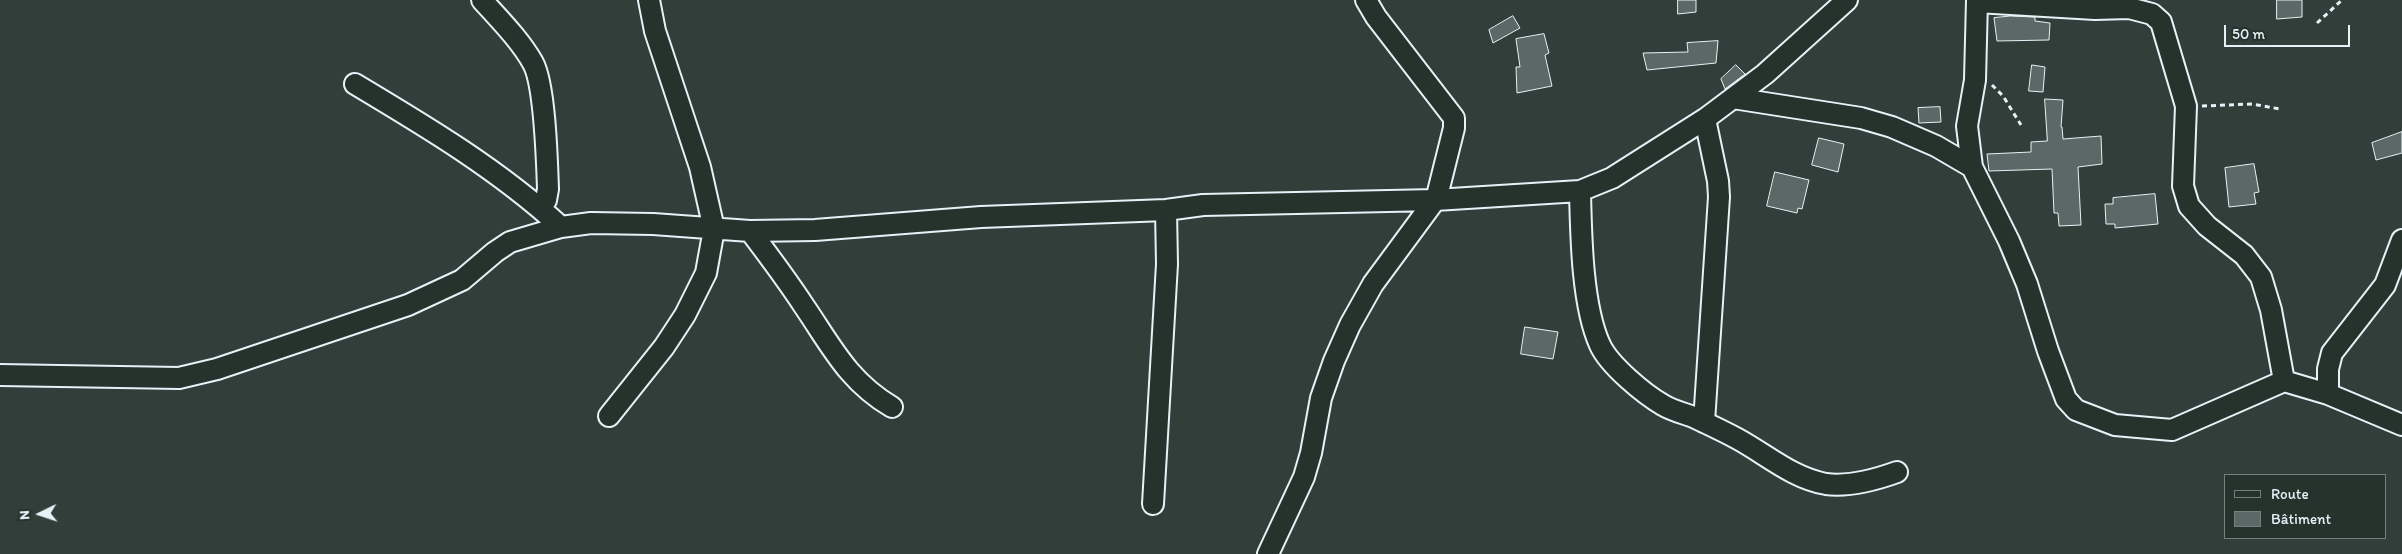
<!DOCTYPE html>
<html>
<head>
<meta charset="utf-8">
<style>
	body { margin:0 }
	#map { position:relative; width:2402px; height:554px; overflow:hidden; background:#323e39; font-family:Itim,sans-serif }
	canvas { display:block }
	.legend { position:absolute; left:2224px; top:474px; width:162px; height:65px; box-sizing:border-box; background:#26332d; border:1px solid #747f7e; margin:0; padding:6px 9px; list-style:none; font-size:15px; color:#e8f1f8 }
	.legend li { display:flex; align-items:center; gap:10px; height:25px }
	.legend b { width:25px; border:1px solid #747f7e }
	.north { position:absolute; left:15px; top:489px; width:50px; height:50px; -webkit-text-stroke:4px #26332d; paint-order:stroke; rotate:266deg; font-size:14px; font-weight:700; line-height:20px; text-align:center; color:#e8f1f8 }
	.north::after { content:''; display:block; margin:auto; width:18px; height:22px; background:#e8f1f8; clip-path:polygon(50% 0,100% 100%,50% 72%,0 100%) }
	.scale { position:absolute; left:2224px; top:25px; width:126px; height:22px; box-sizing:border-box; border:2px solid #e8f1f8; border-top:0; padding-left:6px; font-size:15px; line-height:18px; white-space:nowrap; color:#e8f1f8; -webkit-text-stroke:4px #26332d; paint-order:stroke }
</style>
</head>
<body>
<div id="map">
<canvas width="2402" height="554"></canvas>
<ul class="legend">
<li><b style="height:6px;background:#26332d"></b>Route</li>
<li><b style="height:14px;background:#5c6865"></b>Bâtiment</li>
</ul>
<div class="north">N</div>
<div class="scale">50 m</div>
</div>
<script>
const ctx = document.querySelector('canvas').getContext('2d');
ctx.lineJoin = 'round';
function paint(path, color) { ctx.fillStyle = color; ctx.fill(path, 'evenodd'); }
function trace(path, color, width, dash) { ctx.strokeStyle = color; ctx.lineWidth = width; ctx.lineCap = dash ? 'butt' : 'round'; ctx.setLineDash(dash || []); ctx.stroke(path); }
const building = new Path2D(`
	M 1678,0 L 1696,0 L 1696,12 L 1678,14 Z
	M 2277,0 L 2302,0 L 2302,17 L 2277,19 Z
	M 1513,16 L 1520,28 L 1493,43 L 1489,30 Z
	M 2011,16 L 2035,17 L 2035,21 L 2050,23 L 2049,40 L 1997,41 L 1994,18 Z
	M 1544,34 L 1549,53 L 1545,55 L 1552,86 L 1517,93 L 1516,67 L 1520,67 L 1516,39 Z
	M 1718,41 L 1716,63 L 1647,70 L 1643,53 L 1688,52 L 1687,43 Z
	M 1736,65 L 1745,74 L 1725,89 L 1721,79 Z
	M 2032,65 L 2045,67 L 2043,92 L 2029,91 Z
	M 2045,99 L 2063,100 L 2061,127 L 2062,127 L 2063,139 L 2101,136 L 2102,164 L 2078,167 L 2081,225 L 2059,226 L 2058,213 L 2054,213 L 2052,169 L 1989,171 L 1987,154 L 2031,152 L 2031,142 L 2047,141 Z
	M 1940,107 L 1941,122 L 1919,123 L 1918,108 Z
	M 2402,132 L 2402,153 L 2376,160 L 2372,143 Z
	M 1819,138 L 1844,144 L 1838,172 L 1812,165 Z
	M 2254,164 L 2259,192 L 2254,193 L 2256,204 L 2229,207 L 2225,168 Z
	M 1775,172 L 1809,180 L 1802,209 L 1798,208 L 1797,213 L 1767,206 Z
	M 2155,194 L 2158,224 L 2115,228 L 2115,224 L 2106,224 L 2105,204 L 2113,204 L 2113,198 Z
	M 1525,327 L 1558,332 L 1553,359 L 1521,354 Z`);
paint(building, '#5c6865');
trace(building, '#e8f1f8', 1);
const minor = new Path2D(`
	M 482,0 C 500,20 520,40 533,63 C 545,85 547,161 548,189 L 546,200 L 541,209
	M 1366,0 L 1376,17 L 1454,118 L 1454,128 L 1436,200
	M 1977,0 L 1975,80 L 1967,126 L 1972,167 L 2009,241 L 2027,284 L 2048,351 L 2066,399 L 2076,410 L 2115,425 L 2172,430 L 2284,381 L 2328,394 L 2402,425
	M 1977,2 L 2095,9 L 2129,8 L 2152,14 L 2161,22 L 2186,106 L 2183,186 L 2189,206 L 2207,226 L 2244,255 L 2261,277 L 2271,310 L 2284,381
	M 355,84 C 427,127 499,170 561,227
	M 1733,98 L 1861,118 L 1892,127 L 1936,146 L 1972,167
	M 1580,191 C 1581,235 1582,306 1600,345 C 1609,365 1644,394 1663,405 C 1671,410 1682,413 1691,416 C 1706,423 1721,430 1736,438 C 1766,454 1792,478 1826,484 C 1850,487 1875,480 1897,472
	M 750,231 C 769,256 787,280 804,306 C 832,347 848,381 892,407
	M 0,375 L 179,378 L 217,369 L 408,305 L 462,280 L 495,252 L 510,242 L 561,227 L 591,223 L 653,224 L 750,231 L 815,230 L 981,217 L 1166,210 L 1203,205 L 1435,200 L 1580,191 L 1612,178 L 1705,119 L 1765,74 L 1847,0
	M 2328,394 L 2328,369 L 2332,353 L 2385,285 L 2402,240
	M 609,416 L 664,347 L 685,315 L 706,273 L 714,229 L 700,167 L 655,31 L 649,0
	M 1704,422 L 1719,197 L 1718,181 L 1705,119
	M 1153,504 L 1167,264 L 1166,210
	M 1268,554 L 1304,477 L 1311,453 L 1321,398 L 1334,361 L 1350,325 L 1373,284 L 1435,200`);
trace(minor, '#e8f1f8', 24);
trace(new Path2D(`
	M 2317,23 L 2342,0
	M 1992,85 L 2003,96 L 2021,125
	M 2202,106 L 2252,104 L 2280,109`), '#e8f1f8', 3, [5, 4]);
trace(minor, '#26332d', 20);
</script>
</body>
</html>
